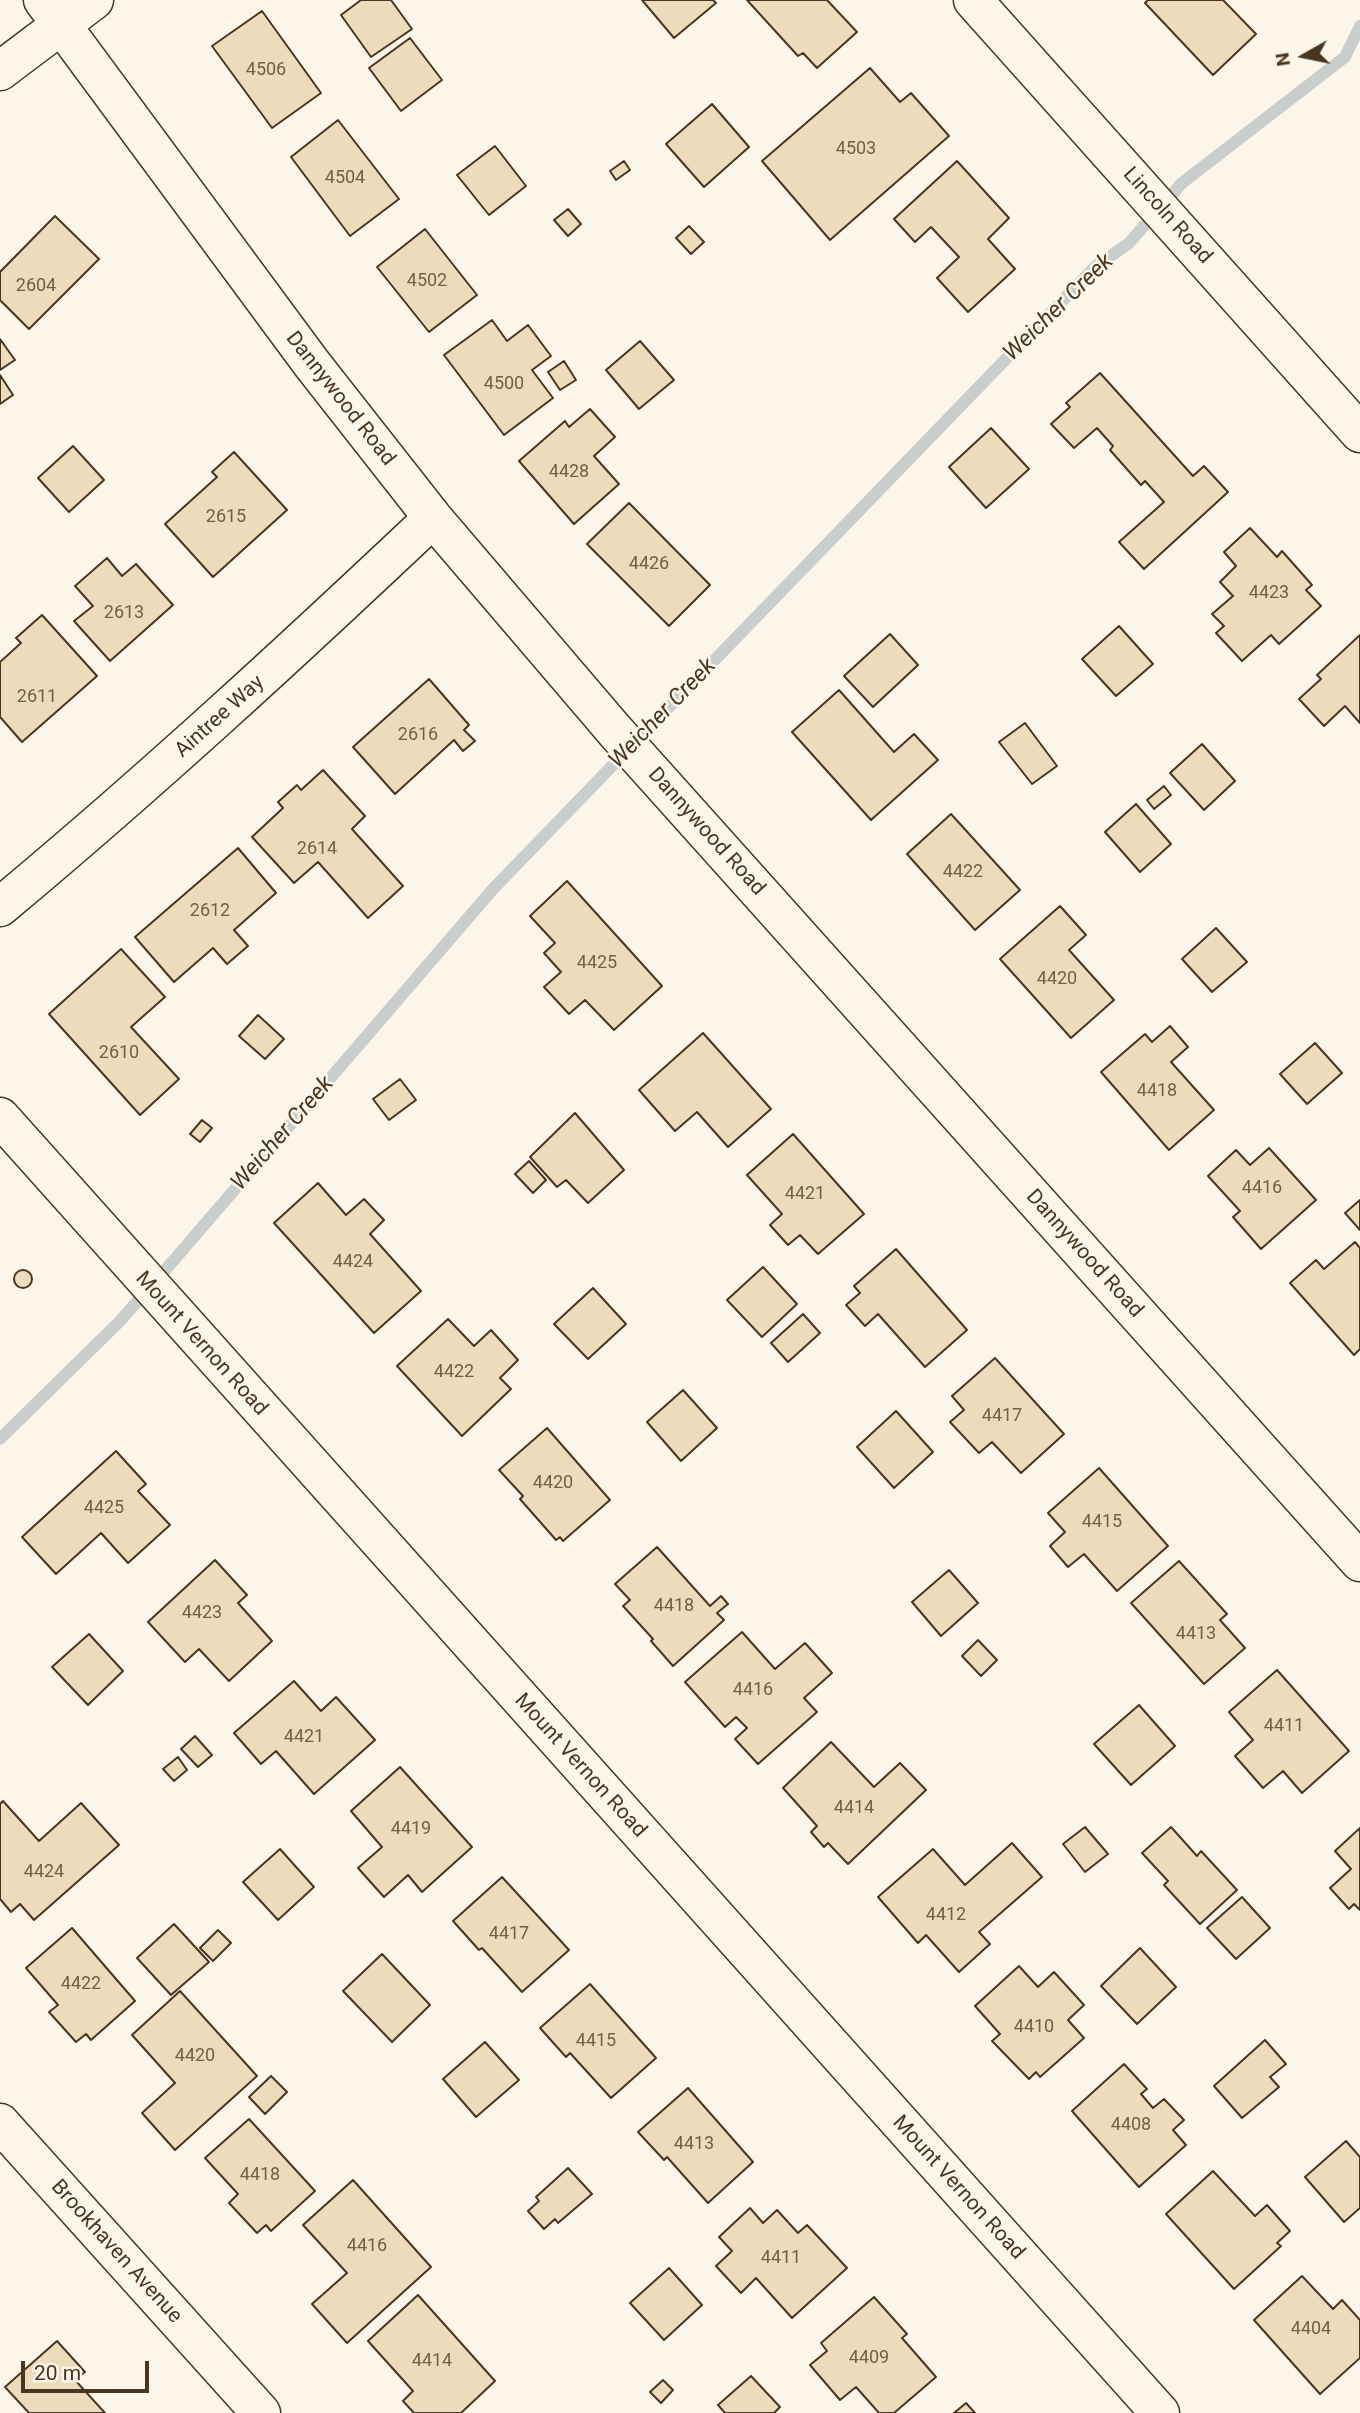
<!DOCTYPE html>
<html>
<head>
<meta charset="utf-8">
<style>
	body { margin:0 }
	#map { position:relative; width:1360px; height:2413px; overflow:hidden; background:#fbf6e9; font-family:Roboto,sans-serif }
	canvas { display:block }
	.north { position:absolute; left:1269px; top:21px; width:70px; height:70px; -webkit-text-stroke:5px #fbf6e9; paint-order:stroke; rotate:261deg; font-size:19px; font-weight:700; line-height:28px; text-align:center; color:#4a3520 }
	.north::after { content:''; display:block; margin:auto; width:24px; height:32px; background:#4a3520; clip-path:polygon(50% 0,100% 100%,50% 72%,0 100%) }
	.scale { position:absolute; left:21px; top:2361px; width:128px; height:32px; box-sizing:border-box; border:4px solid #4a3520; border-top:0; padding-left:9px; font-size:21px; line-height:24px; white-space:nowrap; color:#4a3520; -webkit-text-stroke:5px #fbf6e9; paint-order:stroke }
</style>
</head>
<body>
<div id="map">
<canvas width="1360" height="2413"></canvas>
<div class="north">N</div>
<div class="scale">20 m</div>
</div>
<script>
const ctx = document.querySelector('canvas').getContext('2d');
ctx.lineJoin = 'round';
function trace(path, color, width, dash) { ctx.strokeStyle = color; ctx.lineWidth = width; ctx.lineCap = dash ? 'butt' : 'round'; ctx.setLineDash(dash || []); ctx.stroke(path); }
function paint(path, color) { ctx.fillStyle = color; ctx.fill(path, 'evenodd'); }
function write(font, color, halo, rows, align = 'center') {
  ctx.font = font + ' Roboto,sans-serif'; ctx.lineWidth = 5; ctx.setLineDash([]); ctx.textBaseline = 'middle'; ctx.strokeStyle = halo; ctx.fillStyle = color; for (const [text, x, y, turn = 0] of rows) {
    ctx.save(); ctx.translate(x, y); ctx.rotate((+turn || 0) * Math.PI / 180); ctx.textAlign = isNaN(turn) ? turn : align; if (halo) ctx.strokeText(text, 0, 0); ctx.fillText(text, 0, 0); ctx.restore();
  }
}
trace(new Path2D(`
	M 0,1439 L 119,1322 L 174,1260 L 493,889 L 1095,267 L 1129,243 L 1182,183 L 1345,57 L 1360,26`), '#c9cecd', 12);
const building = new Path2D(`
	M 361,0 L 391,0 L 412,29 L 371,57 L 341,15 Z
	M 642,0 L 713,0 L 716,3 L 674,38 Z
	M 747,0 L 827,0 L 857,32 L 817,68 L 803,53 L 798,56 Z
	M 1148,0 L 1223,0 L 1256,34 L 1213,75 L 1145,3 Z
	M 262,11 L 321,93 L 272,128 L 212,46 Z
	M 410,38 L 442,80 L 401,111 L 369,68 Z
	M 870,68 L 900,102 L 911,93 L 949,136 L 830,240 L 762,161 Z
	M 712,104 L 749,147 L 704,187 L 666,144 Z
	M 338,120 L 399,199 L 350,236 L 291,157 Z
	M 495,146 L 526,186 L 489,215 L 457,175 Z
	M 624,161 L 630,170 L 616,180 L 610,171 Z
	M 957,161 L 1009,218 L 988,239 L 1015,269 L 968,312 L 937,278 L 959,257 L 931,227 L 915,242 L 894,219 Z
	M 568,209 L 581,224 L 568,236 L 554,220 Z
	M 55,216 L 99,259 L 29,329 L 0,300 L 0,272 Z
	M 689,226 L 704,242 L 691,254 L 676,238 Z
	M 425,229 L 477,295 L 429,332 L 377,267 Z
	M 492,320 L 507,341 L 528,325 L 551,356 L 532,370 L 553,398 L 504,435 L 444,355 Z
	M 0,339 L 15,360 L 0,370 Z
	M 640,341 L 674,380 L 639,409 L 606,370 Z
	M 564,361 L 576,380 L 560,390 L 548,372 Z
	M 1100,373 L 1193,476 L 1204,466 L 1228,492 L 1144,569 L 1119,542 L 1164,502 L 1145,481 L 1141,485 L 1110,450 L 1113,446 L 1097,428 L 1074,448 L 1051,424 L 1070,407 L 1066,403 Z
	M 0,375 L 13,395 L 0,404 Z
	M 590,409 L 615,437 L 594,456 L 619,484 L 574,524 L 519,461 L 565,421 L 569,427 Z
	M 991,428 L 1029,469 L 986,508 L 949,467 Z
	M 73,446 L 104,480 L 69,512 L 38,478 Z
	M 234,452 L 287,510 L 213,577 L 165,524 L 217,477 L 212,472 Z
	M 629,503 L 710,585 L 669,626 L 587,544 Z
	M 1250,528 L 1277,557 L 1282,551 L 1312,585 L 1306,590 L 1321,606 L 1279,644 L 1271,635 L 1242,661 L 1216,633 L 1224,626 L 1212,614 L 1233,596 L 1220,582 L 1236,566 L 1224,552 Z
	M 107,558 L 122,576 L 136,564 L 173,605 L 110,661 L 74,621 L 93,606 L 75,586 Z
	M 42,615 L 97,676 L 22,742 L 0,717 L 0,662 L 21,643 L 16,638 Z
	M 1119,626 L 1153,664 L 1116,696 L 1082,659 Z
	M 890,634 L 918,665 L 873,707 L 844,676 Z
	M 1360,635 L 1360,723 L 1345,706 L 1324,726 L 1299,699 L 1321,679 L 1317,675 Z
	M 429,679 L 469,725 L 464,730 L 475,741 L 463,751 L 454,740 L 395,794 L 353,747 Z
	M 839,690 L 894,752 L 914,734 L 938,760 L 871,820 L 792,732 Z
	M 1025,723 L 1057,766 L 1032,784 L 999,742 Z
	M 1202,744 L 1235,781 L 1204,810 L 1170,773 Z
	M 323,770 L 365,816 L 352,829 L 403,886 L 368,918 L 318,862 L 294,883 L 252,837 L 283,808 L 278,802 L 297,785 L 301,790 Z
	M 1164,786 L 1171,795 L 1154,809 L 1147,800 Z
	M 1136,804 L 1171,844 L 1140,872 L 1105,832 Z
	M 951,814 L 1020,890 L 975,930 L 907,854 Z
	M 238,848 L 276,893 L 234,930 L 248,946 L 227,964 L 213,948 L 174,982 L 135,937 Z
	M 567,881 L 662,986 L 614,1030 L 585,1000 L 569,1014 L 544,987 L 561,972 L 544,953 L 555,943 L 530,916 Z
	M 1060,906 L 1086,935 L 1069,950 L 1114,1000 L 1071,1038 L 1000,959 Z
	M 1216,928 L 1247,962 L 1212,992 L 1182,959 Z
	M 121,949 L 165,997 L 131,1027 L 179,1079 L 140,1115 L 49,1014 Z
	M 258,1015 L 284,1039 L 265,1059 L 239,1036 Z
	M 1170,1026 L 1188,1047 L 1171,1062 L 1214,1110 L 1169,1150 L 1101,1072 L 1145,1034 L 1152,1042 Z
	M 703,1033 L 771,1109 L 728,1147 L 697,1112 L 675,1131 L 639,1090 Z
	M 1315,1043 L 1342,1073 L 1307,1104 L 1280,1074 Z
	M 400,1079 L 416,1100 L 389,1120 L 373,1099 Z
	M 575,1113 L 624,1170 L 588,1203 L 566,1180 L 557,1187 L 530,1157 Z
	M 202,1120 L 212,1128 L 200,1142 L 190,1134 Z
	M 793,1134 L 864,1214 L 818,1254 L 800,1235 L 788,1245 L 770,1225 L 782,1214 L 747,1175 Z
	M 1269,1148 L 1316,1200 L 1261,1249 L 1233,1217 L 1240,1211 L 1208,1176 L 1236,1150 L 1250,1165 Z
	M 529,1161 L 546,1180 L 533,1193 L 515,1174 Z
	M 318,1183 L 346,1215 L 364,1199 L 384,1220 L 370,1234 L 421,1291 L 374,1333 L 274,1223 Z
	M 1360,1200 L 1360,1230 L 1345,1213 Z
	M 1355,1242 L 1360,1248 L 1360,1349 L 1354,1355 L 1290,1283 L 1316,1260 L 1324,1269 Z
	M 896,1249 L 967,1330 L 925,1367 L 878,1314 L 865,1326 L 846,1305 L 860,1293 L 854,1286 Z
	M 763,1267 L 797,1304 L 762,1337 L 727,1300 Z
	M14 1279a9 9 0 1 1 18 0a9 9 0 1 1-18 0Z
	M 593,1288 L 626,1324 L 588,1359 L 554,1324 Z
	M 803,1314 L 820,1333 L 788,1362 L 771,1343 Z
	M 448,1319 L 474,1346 L 491,1330 L 518,1360 L 500,1378 L 511,1389 L 462,1436 L 397,1366 Z
	M 995,1358 L 1064,1434 L 1021,1473 L 992,1442 L 979,1453 L 950,1422 L 964,1410 L 952,1396 Z
	M 683,1390 L 717,1428 L 681,1461 L 647,1422 Z
	M 896,1411 L 933,1452 L 894,1488 L 857,1447 Z
	M 547,1428 L 610,1500 L 563,1541 L 560,1537 L 556,1540 L 520,1499 L 523,1496 L 499,1470 Z
	M 116,1451 L 146,1484 L 138,1491 L 170,1525 L 128,1563 L 101,1533 L 56,1574 L 22,1537 Z
	M 1099,1468 L 1168,1546 L 1117,1591 L 1084,1554 L 1068,1567 L 1050,1546 L 1065,1532 L 1048,1513 Z
	M 657,1547 L 710,1606 L 721,1596 L 728,1604 L 717,1613 L 724,1620 L 673,1666 L 651,1641 L 653,1639 L 623,1606 L 630,1600 L 615,1584 Z
	M 215,1560 L 247,1595 L 238,1603 L 272,1641 L 229,1681 L 199,1649 L 185,1662 L 148,1622 Z
	M 1179,1561 L 1227,1614 L 1220,1620 L 1245,1648 L 1204,1684 L 1131,1603 Z
	M 949,1570 L 978,1603 L 941,1636 L 912,1602 Z
	M 742,1632 L 775,1669 L 805,1643 L 832,1673 L 804,1698 L 817,1712 L 758,1764 L 735,1739 L 747,1728 L 736,1717 L 725,1727 L 685,1682 Z
	M 89,1634 L 123,1671 L 88,1705 L 52,1667 Z
	M 978,1640 L 997,1660 L 981,1676 L 962,1656 Z
	M 1277,1670 L 1349,1751 L 1302,1793 L 1283,1771 L 1263,1788 L 1235,1756 L 1253,1740 L 1229,1712 Z
	M 294,1681 L 321,1711 L 336,1697 L 375,1740 L 314,1794 L 276,1751 L 261,1764 L 234,1733 Z
	M 1139,1705 L 1175,1746 L 1131,1785 L 1094,1744 Z
	M 195,1736 L 212,1755 L 198,1767 L 181,1749 Z
	M 831,1742 L 874,1787 L 900,1763 L 926,1790 L 848,1864 L 828,1843 L 824,1847 L 811,1832 L 817,1826 L 783,1788 Z
	M 178,1757 L 187,1770 L 174,1781 L 163,1769 Z
	M 400,1767 L 472,1847 L 422,1892 L 408,1875 L 384,1897 L 358,1868 L 382,1847 L 351,1811 Z
	M 3,1801 L 39,1841 L 81,1803 L 119,1845 L 34,1920 L 20,1904 L 11,1912 L 0,1899 L 0,1804 Z
	M 1085,1827 L 1108,1854 L 1085,1872 L 1063,1844 Z
	M 1171,1827 L 1197,1856 L 1201,1851 L 1237,1890 L 1200,1924 L 1164,1885 L 1168,1881 L 1142,1853 Z
	M 1360,1828 L 1360,1910 L 1354,1904 L 1349,1909 L 1330,1888 L 1351,1869 L 1335,1851 Z
	M 1012,1843 L 1042,1877 L 979,1932 L 990,1944 L 959,1972 L 926,1935 L 918,1943 L 878,1897 L 933,1849 L 965,1885 Z
	M 280,1849 L 314,1887 L 278,1920 L 243,1882 Z
	M 502,1877 L 569,1950 L 522,1992 L 482,1948 L 479,1950 L 453,1921 Z
	M 1242,1897 L 1270,1928 L 1236,1959 L 1207,1928 Z
	M 174,1924 L 209,1962 L 171,1995 L 137,1958 Z
	M 72,1928 L 135,2001 L 91,2040 L 86,2034 L 76,2042 L 49,2012 L 58,2005 L 26,1968 Z
	M 218,1930 L 231,1943 L 213,1961 L 200,1948 Z
	M 1140,1948 L 1176,1987 L 1137,2024 L 1101,1986 Z
	M 382,1954 L 430,2005 L 392,2042 L 343,1991 Z
	M 1019,1966 L 1038,1987 L 1054,1972 L 1084,2005 L 1068,2020 L 1084,2038 L 1040,2077 L 1036,2072 L 1029,2079 L 992,2041 L 1000,2034 L 975,2006 Z
	M 590,1984 L 656,2058 L 611,2098 L 570,2053 L 566,2057 L 540,2028 Z
	M 180,1991 L 257,2076 L 175,2150 L 142,2113 L 175,2083 L 132,2035 Z
	M 1265,2040 L 1286,2064 L 1270,2077 L 1279,2087 L 1242,2118 L 1214,2086 Z
	M 485,2042 L 519,2080 L 476,2117 L 443,2079 Z
	M 1124,2064 L 1147,2089 L 1141,2094 L 1153,2108 L 1164,2099 L 1184,2120 L 1173,2130 L 1186,2145 L 1139,2187 L 1072,2111 Z
	M 271,2076 L 287,2092 L 265,2114 L 249,2097 Z
	M 688,2088 L 753,2162 L 708,2203 L 667,2157 L 664,2160 L 638,2132 Z
	M 249,2119 L 315,2191 L 271,2231 L 266,2225 L 257,2233 L 229,2203 L 238,2194 L 205,2158 Z
	M 1346,2141 L 1360,2157 L 1360,2208 L 1344,2222 L 1305,2177 Z
	M 568,2168 L 592,2194 L 558,2223 L 555,2219 L 544,2229 L 528,2211 L 539,2201 L 536,2197 Z
	M 1213,2171 L 1255,2216 L 1267,2205 L 1290,2231 L 1277,2243 L 1281,2246 L 1234,2289 L 1166,2214 Z
	M 353,2180 L 431,2267 L 347,2343 L 312,2304 L 347,2273 L 303,2225 Z
	M 750,2208 L 763,2223 L 777,2210 L 798,2233 L 807,2225 L 847,2268 L 792,2318 L 756,2278 L 741,2293 L 716,2266 L 732,2251 L 719,2237 Z
	M 669,2268 L 702,2305 L 664,2340 L 630,2303 Z
	M 1302,2276 L 1333,2309 L 1342,2300 L 1360,2320 L 1360,2358 L 1320,2394 L 1254,2320 Z
	M 418,2295 L 495,2381 L 461,2413 L 414,2413 L 403,2401 L 413,2391 L 368,2341 Z
	M 874,2297 L 907,2334 L 902,2338 L 936,2377 L 894,2413 L 879,2413 L 856,2387 L 840,2400 L 810,2365 L 827,2351 L 821,2343 Z
	M 57,2341 L 85,2372 L 75,2380 L 105,2413 L 29,2413 L 5,2387 Z
	M 751,2376 L 780,2407 L 774,2413 L 725,2413 L 718,2405 Z
	M 663,2380 L 673,2390 L 661,2403 L 650,2392 Z
	M 966,2403 L 975,2413 L 954,2413 Z`);
paint(building, '#ecdcbc');
trace(building, '#4a3520', 2);
const minor = new Path2D(`
	M 43,0 L 312,364 L 433,518 L 615,731 L 1360,1562
	M 973,0 L 1360,433
	M 0,71 L 94,0
	M 0,907 C 150,782 291,652 433,518
	M 0,1117 L 1160,2413
	M 0,2123 L 261,2413`);
trace(minor, '#4a3520', 41);
trace(minor, '#fbf6e9', 38);
write('18px', '#725f47', null, [
	["4506",266,70],
	["4503",856,149],
	["4504",345,178],
	["4502",427,281],
	["2604",36,286],
	["4500",504,384],
	["4428",569,472],
	["2615",226,517],
	["4426",649,564],
	["4423",1269,593],
	["2613",124,613],
	["2611",37,697],
	["2616",418,735],
	["2614",317,849],
	["4422",963,872],
	["2612",210,911],
	["4425",597,963],
	["4420",1057,979],
	["2610",119,1053],
	["4418",1157,1091],
	["4416",1262,1188],
	["4421",805,1194],
	["4424",353,1262],
	["4422",454,1372],
	["4417",1002,1416],
	["4420",553,1483],
	["4425",104,1508],
	["4415",1102,1522],
	["4418",674,1606],
	["4423",202,1613],
	["4413",1196,1634],
	["4416",753,1690],
	["4411",1284,1726],
	["4421",304,1737],
	["4414",854,1808],
	["4419",411,1829],
	["4424",44,1872],
	["4412",946,1915],
	["4417",509,1934],
	["4422",81,1984],
	["4410",1034,2027],
	["4415",596,2041],
	["4420",195,2056],
	["4408",1131,2125],
	["4413",694,2144],
	["4418",260,2175],
	["4416",367,2246],
	["4411",781,2258],
	["4404",1311,2329],
	["4409",869,2358],
	["4414",432,2361]
]);
write('21px', '#4a3520', '#fbf6e9', [
	["Lincoln Road",1167,216,48],
	["Dannywood Road",340,399,52],
	["Aintree Way",220,717,-42],
	["Dannywood Road",706,832,48],
	["Dannywood Road",1084,1254,48],
	["Mount Vernon Road",201,1344,48],
	["Mount Vernon Road",580,1766,48],
	["Mount Vernon Road",958,2188,48],
	["Brookhaven Avenue",116,2252,48]
]);
write('italic 23px', '#4a3520', '#fbf6e9', [
	["Weicher Creek",1059,308,-44],
	["Weicher Creek",663,714,-46],
	["Weicher Creek",283,1134,-49]
]);
</script>
</body>
</html>
